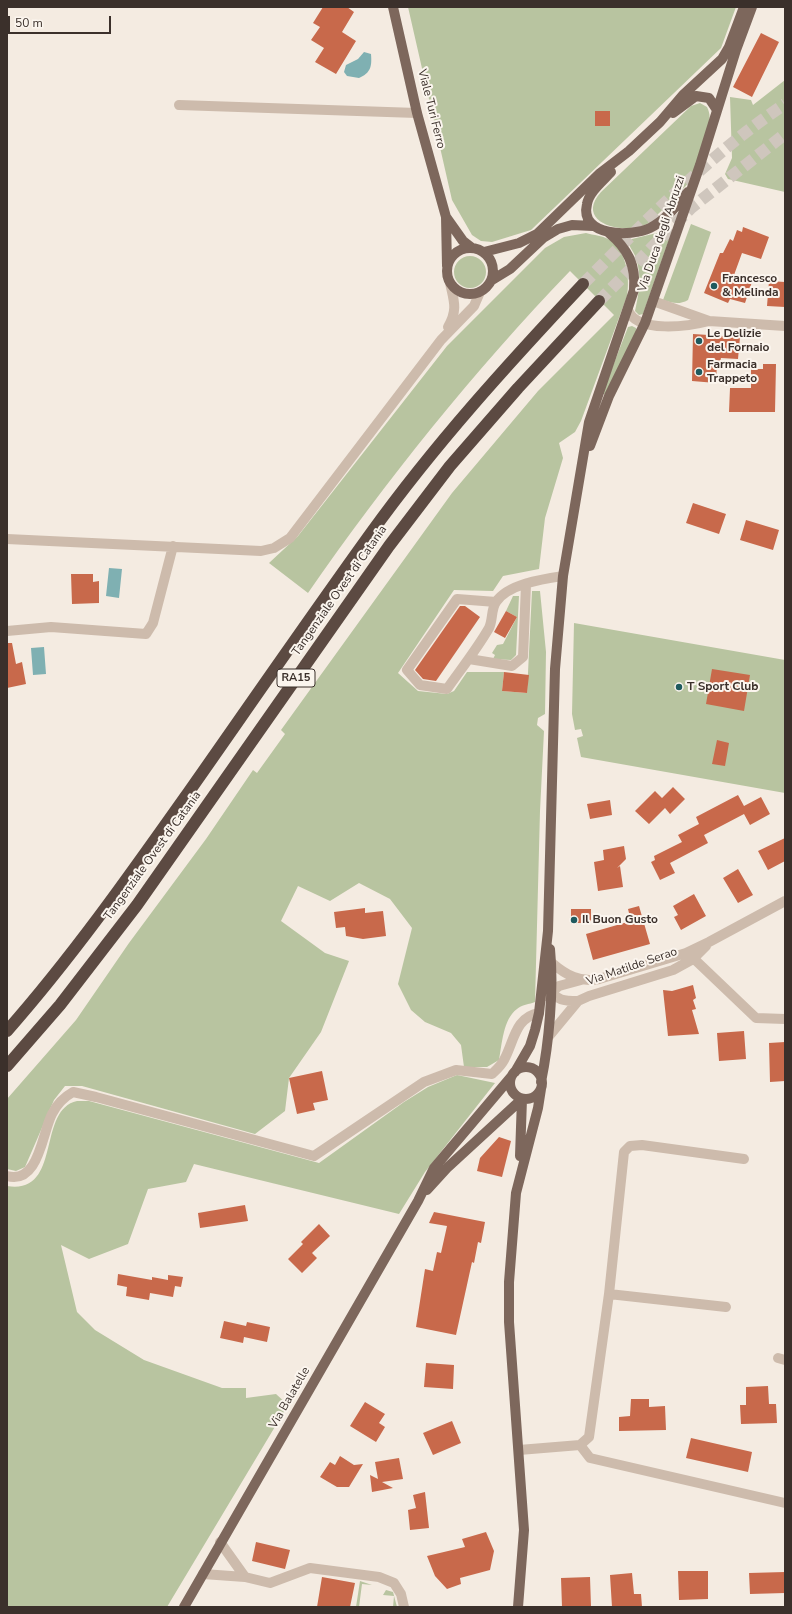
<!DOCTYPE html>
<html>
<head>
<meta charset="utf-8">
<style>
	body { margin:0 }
	#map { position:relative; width:792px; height:1614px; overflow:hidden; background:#f4ebe1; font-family:"Nunito Sans",sans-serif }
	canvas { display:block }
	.frame { position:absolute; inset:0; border:8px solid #3b302b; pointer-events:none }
	.scale { position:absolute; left:8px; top:16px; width:103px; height:18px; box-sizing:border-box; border:2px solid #3b302b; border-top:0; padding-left:5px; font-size:12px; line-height:14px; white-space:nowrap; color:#3b302b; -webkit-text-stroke:3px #fbf5ee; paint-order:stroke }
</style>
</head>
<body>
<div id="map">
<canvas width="792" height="1614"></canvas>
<div class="frame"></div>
<div class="scale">50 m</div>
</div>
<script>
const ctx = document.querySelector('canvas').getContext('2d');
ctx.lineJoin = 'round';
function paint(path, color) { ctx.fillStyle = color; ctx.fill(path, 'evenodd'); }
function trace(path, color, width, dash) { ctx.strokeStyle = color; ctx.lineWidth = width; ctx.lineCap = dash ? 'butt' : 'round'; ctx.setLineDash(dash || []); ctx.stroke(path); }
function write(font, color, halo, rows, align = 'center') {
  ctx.font = font + ' "Nunito Sans",sans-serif'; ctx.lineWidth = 4; ctx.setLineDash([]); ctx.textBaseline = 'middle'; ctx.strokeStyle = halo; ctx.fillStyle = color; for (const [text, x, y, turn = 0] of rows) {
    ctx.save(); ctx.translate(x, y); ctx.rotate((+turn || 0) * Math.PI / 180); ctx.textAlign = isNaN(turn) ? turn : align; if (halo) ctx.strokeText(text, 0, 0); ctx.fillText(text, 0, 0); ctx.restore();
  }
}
paint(new Path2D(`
	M 408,7 L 736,7 L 721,48 L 531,230 L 492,242 L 481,241 L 472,235 L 452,200 Z
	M 785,80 L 785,192 L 728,179 L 725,174 L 732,158 L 730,97 L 751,100 L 753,105 Z
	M 700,103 L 707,107 C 714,120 705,136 701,148 C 698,158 696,169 692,178 C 689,184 653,220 647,224 C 625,236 573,223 601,192 L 691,106 Z
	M 691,224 L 711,232 L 688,300 C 679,305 673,303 663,300 Z
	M 669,230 L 672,231 L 643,314 L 639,315 L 635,311 C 639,292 642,277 636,258 C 634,252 629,247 628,241 L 632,239 Z
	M 586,233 C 593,235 604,236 610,240 C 627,252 630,278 627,296 L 581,421 L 575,432 L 559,443 L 563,458 L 545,518 L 539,569 L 503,576 L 493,591 L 454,590 L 398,673 L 418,691 L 447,694 L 454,691 L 467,672 L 504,672 L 502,691 L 527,693 L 532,591 L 540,591 L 546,652 L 545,714 L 538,718 L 537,725 L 544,731 L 540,811 L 535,1002 C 530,1004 521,1005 517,1009 C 503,1019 502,1045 499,1060 L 487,1067 L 464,1067 L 461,1045 L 451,1033 L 425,1022 L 411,1010 L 398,984 L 412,928 L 390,899 L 359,883 L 330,901 L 298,886 L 281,921 L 325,953 L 349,961 L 321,1032 L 289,1078 L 285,1111 L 255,1134 L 82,1086 L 65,1086 L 54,1100 L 25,1167 L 16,1171 L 7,1169 L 7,1099 L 76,1020 L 129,943 L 206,839 L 253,770 L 257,773 L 285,734 L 281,730 L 452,493 L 538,391 L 614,315 L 570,271 C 474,371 387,479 308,593 L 269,563 L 298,536 L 447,346 L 545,248 L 564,237 Z
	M454 272a16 16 0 1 1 32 0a16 16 0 1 1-32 0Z
	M 632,326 L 636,328 L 637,332 L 605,394 L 602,394 L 628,327 Z
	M 513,596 L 519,596 L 516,655 L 511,660 L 493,659 L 495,655 L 492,653 L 497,645 L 503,644 L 517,617 L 506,611 Z
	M 574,623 L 785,660 L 785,793 L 581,757 L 577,738 L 583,736 L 581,729 L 575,730 L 572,714 Z
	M 457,1075 L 495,1083 L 425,1172 L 399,1214 L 194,1164 L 186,1182 L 148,1189 L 128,1244 L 89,1259 L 61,1245 L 77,1312 L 95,1330 L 144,1360 L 222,1388 L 246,1388 L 246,1398 L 276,1394 L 288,1405 L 167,1607 L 7,1607 L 7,1186 C 63,1195 36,1110 77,1101 C 81,1101 86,1101 89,1101 L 319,1163 L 404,1102 L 428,1087 Z
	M 360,1581 L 372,1585 L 362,1584 L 359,1607 L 356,1607 Z
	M 386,1590 L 393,1592 L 397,1607 L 393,1607 L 394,1596 L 383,1595 Z`), '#b8c4a0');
paint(new Path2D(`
	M 364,52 L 371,54 C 372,66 371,73 359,78 L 347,76 L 344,72 L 346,65 L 358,59 Z
	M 109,568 L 122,569 L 119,598 L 106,596 Z
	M 44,647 L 46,674 L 33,675 L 31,648 Z`), '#7fb0b2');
paint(new Path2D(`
	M 323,7 L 347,7 L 354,12 L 342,32 L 356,41 L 336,74 L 315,62 L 324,48 L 311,40 L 320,27 L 313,23 Z
	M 761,33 L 779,42 L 752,97 L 733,87 Z
	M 595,111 L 610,111 L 610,126 L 595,126 Z
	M 743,227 L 769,237 L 761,259 L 742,253 L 734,275 L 752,282 L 745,303 L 730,299 L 728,303 L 704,293 L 720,253 L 723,253 L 730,239 L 733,241 L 737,230 L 742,232 Z
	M 769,281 L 785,282 L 785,307 L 767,306 Z
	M 693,334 L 740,337 L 738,359 L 721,358 L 720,362 L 717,362 L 716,383 L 692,381 Z
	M 763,364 L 776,364 L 775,412 L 729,412 L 730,388 L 751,388 L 751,369 L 763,369 Z
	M 693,503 L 726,514 L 719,534 L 686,523 Z
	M 746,520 L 779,530 L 773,550 L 740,540 Z
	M 71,574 L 93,574 L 93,582 L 99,581 L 99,603 L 72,604 Z
	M 460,606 L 465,606 L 480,617 L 436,681 L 423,679 L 415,670 Z
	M 506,611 L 517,617 L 505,638 L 494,632 Z
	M 7,643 L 12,643 L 16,664 L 22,662 L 26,684 L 7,688 Z
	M 712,669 L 750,675 L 744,711 L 706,704 Z
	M 504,672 L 529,675 L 527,693 L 502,691 Z
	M 717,740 L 729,743 L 725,766 L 712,764 Z
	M 673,787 L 685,799 L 670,814 L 665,808 L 649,824 L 635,811 L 655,791 L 662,798 Z
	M 738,795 L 744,806 L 761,797 L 770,814 L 750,825 L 744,814 L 704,835 L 708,843 L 670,863 L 675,873 L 660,880 L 651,862 L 655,860 L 654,856 L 682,842 L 678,835 L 699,824 L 696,817 Z
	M 610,800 L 612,815 L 590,819 L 587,804 Z
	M 785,838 L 785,861 L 768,870 L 758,851 Z
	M 624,846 L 626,859 L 617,868 L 620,866 L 623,887 L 598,891 L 594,862 L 604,860 L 603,850 Z
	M 738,869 L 753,895 L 738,903 L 723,878 Z
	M 694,894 L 706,916 L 681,930 L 674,917 L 678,915 L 673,906 Z
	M 639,906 L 650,944 L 593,960 L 586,934 L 631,921 L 628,909 Z
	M 365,908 L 365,913 L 383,911 L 386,936 L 363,939 L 346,936 L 345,927 L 336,928 L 334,912 Z
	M 571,909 L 591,909 L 591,923 L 571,923 Z
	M 693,985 L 696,998 L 693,1000 L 696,1009 L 692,1010 L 699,1034 L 668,1036 L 663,990 L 672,991 Z
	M 744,1031 L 746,1059 L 719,1061 L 717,1033 Z
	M 785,1042 L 785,1081 L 770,1082 L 769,1043 Z
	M 322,1071 L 328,1100 L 313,1103 L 315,1110 L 297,1114 L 289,1078 Z
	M 499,1137 L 511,1141 L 502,1177 L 477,1171 L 480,1158 Z
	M 245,1205 L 248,1221 L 200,1228 L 198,1213 Z
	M 434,1212 L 485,1222 L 481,1243 L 478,1242 L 474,1263 L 472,1262 L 456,1335 L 416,1327 L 425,1269 L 433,1271 L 437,1252 L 441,1253 L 447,1226 L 429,1223 Z
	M 319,1224 L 330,1236 L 312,1253 L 317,1258 L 302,1273 L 288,1259 L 303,1244 L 301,1242 Z
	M 118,1274 L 152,1280 L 152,1277 L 168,1280 L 168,1275 L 183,1277 L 181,1287 L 175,1286 L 173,1297 L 150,1293 L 149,1300 L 126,1296 L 127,1287 L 117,1285 Z
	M 224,1321 L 246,1326 L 247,1322 L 270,1327 L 267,1342 L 244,1337 L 243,1343 L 220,1338 Z
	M 426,1363 L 454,1365 L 453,1389 L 424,1387 Z
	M 768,1386 L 769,1404 L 776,1404 L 777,1423 L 741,1424 L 740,1405 L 746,1405 L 746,1387 Z
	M 631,1399 L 649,1399 L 649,1407 L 665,1406 L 666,1430 L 619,1431 L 619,1417 L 630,1416 Z
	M 365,1402 L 385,1414 L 379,1423 L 385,1427 L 376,1442 L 350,1426 Z
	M 452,1421 L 461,1443 L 433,1455 L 423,1433 Z
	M 691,1438 L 752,1452 L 748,1472 L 686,1458 Z
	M 340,1456 L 354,1465 L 363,1464 L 349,1487 L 337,1487 L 320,1477 L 330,1462 L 335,1465 Z
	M 399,1458 L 403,1479 L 382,1482 L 393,1488 L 372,1492 L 370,1475 L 378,1479 L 375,1462 Z
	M 425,1492 L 429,1528 L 410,1530 L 408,1510 L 416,1508 L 413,1495 Z
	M 486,1532 L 494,1551 L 490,1570 L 460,1578 L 461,1584 L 447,1589 L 435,1576 L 427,1556 L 465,1547 L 462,1539 Z
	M 256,1542 L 290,1550 L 285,1569 L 252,1561 Z
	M 678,1571 L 708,1571 L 708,1599 L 679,1600 Z
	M 785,1572 L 785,1593 L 750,1594 L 749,1573 Z
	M 632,1573 L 634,1594 L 641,1594 L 642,1607 L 612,1607 L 610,1575 Z
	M 322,1577 L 355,1583 L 350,1607 L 317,1607 Z
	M 590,1577 L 591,1607 L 562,1607 L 561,1578 Z`), '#c8694b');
trace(new Path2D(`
	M 583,284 C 647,220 710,154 785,104
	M 599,301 L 691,208 L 785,134`), '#cfc6bd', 12, [12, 6]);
trace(new Path2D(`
	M 179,105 L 417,113
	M 653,301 L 709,321 L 785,326
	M 628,310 C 637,334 690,326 709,321
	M 448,327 C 458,310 454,301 450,283
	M 7,539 L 261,551 L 274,548 L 290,538 L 441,340 L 474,306 L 480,292
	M 496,602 L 457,599 L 407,670 L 420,685 L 447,689 C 461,669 477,649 489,628 C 493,620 491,609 496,602 C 508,584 543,579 563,576
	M 7,631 L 51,627 L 146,634 L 153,623 L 173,546
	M 469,659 L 512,666 L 523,657 L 526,585
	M 690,955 L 756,1018 L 785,1019
	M 552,963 C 566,975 580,983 599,979 L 686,953 L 709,942 L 785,901
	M 548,988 C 558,1001 563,1001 578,1001
	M 546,996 L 559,986 L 581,980
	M 549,1036 L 578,1001 L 589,996 L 673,970 L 693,959 L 706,946
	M 7,1176 C 39,1185 42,1133 52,1114 C 57,1104 64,1097 73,1092 L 96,1097 L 314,1156 L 424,1082 L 456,1070 L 492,1074 C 496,1070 501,1066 504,1060 C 514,1042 515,1017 539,1013
	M 609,1294 L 726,1307
	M 778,1358 L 785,1360
	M 580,1445 L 590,1458 L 785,1503
	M 519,1450 L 580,1445 L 589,1437 L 609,1294 L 624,1152 L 630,1146 L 642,1145 L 744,1159
	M 220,1542 L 245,1577
	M 203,1574 L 245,1577 L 270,1583 L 310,1568 L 379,1577 L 394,1583 L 401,1594 L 404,1607`), '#cdbbac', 10);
trace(new Path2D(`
	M 393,7 L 417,113 L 446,217 L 447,266
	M 673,113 L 696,96 L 709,98 L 717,110
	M 611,172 C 603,181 589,192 587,204 C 579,237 631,237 650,228 C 666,220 677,205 688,192
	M 446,217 L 463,241 L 472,248
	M447 271a23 23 0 1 1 46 0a23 23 0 1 1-46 0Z
	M 484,252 L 519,243 L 537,234 L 599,174 L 629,151 L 660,122 L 683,95 L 722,59 L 729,47 L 744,7
	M 492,280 L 510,269 L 543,238 L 558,229 L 572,225 L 593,226
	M 590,446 L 609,396 L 645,323 L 700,165 L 736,50 L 752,7
	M510 1083a16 16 0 1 1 32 0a16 16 0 1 1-32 0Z
	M 515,1072 L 530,1046 L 535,1030 L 539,1013 L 548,931 L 555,669 L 563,576 L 589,422 L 634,290 C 636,265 628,249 609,233
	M 541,1082 C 549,1043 554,989 550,949
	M 520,1156 L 522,1099
	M 427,1190 L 448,1167 L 522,1099
	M 184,1607 L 418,1201 L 434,1168 L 511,1077
	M 518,1607 L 524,1530 L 509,1322 L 509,1282 L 516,1193 L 538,1108 L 541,1089`), '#7d675c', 10);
trace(new Path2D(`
	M 7,1031 C 73,956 130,875 188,793 C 249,706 309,619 371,533 C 435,444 508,364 583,284
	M 7,1066 L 60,1005 L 137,905 L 389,546 L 450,466 L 518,388 L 599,301`), '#5c4a42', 12);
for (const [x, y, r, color] of [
	[714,286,4,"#1f5a5e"],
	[699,341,4,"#1f5a5e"],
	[699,372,4,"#1f5a5e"],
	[679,687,4,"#1f5a5e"],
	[574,920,4,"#1f5a5e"]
]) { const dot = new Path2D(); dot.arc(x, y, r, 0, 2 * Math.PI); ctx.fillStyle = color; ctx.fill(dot); trace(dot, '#fbf5ee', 1.5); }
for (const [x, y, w] of [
	[296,678,38]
]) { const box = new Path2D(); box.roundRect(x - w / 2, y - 9, w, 18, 3); ctx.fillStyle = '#fbf5ee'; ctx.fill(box); trace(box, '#3b302b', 1); }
write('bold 11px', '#3b302b', null, [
	["RA15",296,678]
]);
write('12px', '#3b302b', '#fbf5ee', [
	["Viale Turi Ferro",431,109,76],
	["Via Duca degli Abruzzi",662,234,-71],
	["Tangenziale Ovest di Catania",340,591,-55],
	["Tangenziale Ovest di Catania",153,856,-54],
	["Via Matilde Serao",632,967,-19],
	["Via Balatelle",290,1398,-60]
]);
write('bold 12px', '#3b302b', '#fbf5ee', [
	["Francesco",722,279],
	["& Melinda",722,293],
	["Le Delizie",707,334],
	["del Fornaio",707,348],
	["Farmacia",707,365],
	["Trappeto",707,379],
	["T Sport Club",687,687],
	["Il Buon Gusto",582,920]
], 'left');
</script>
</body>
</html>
